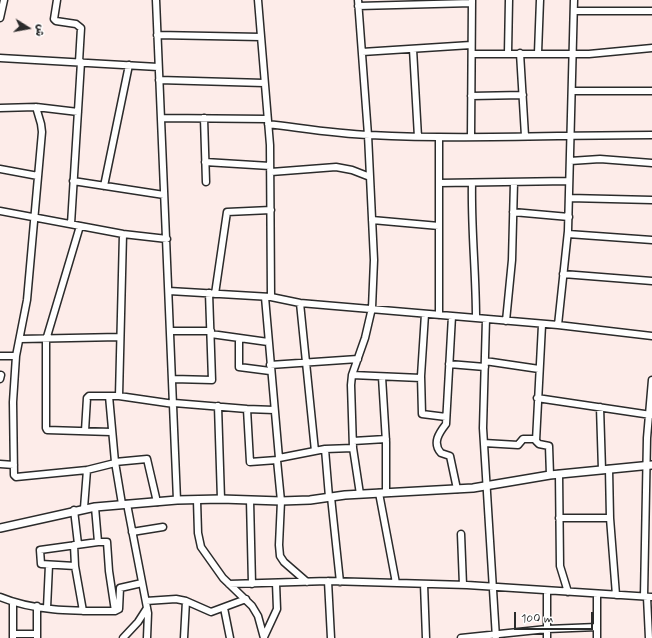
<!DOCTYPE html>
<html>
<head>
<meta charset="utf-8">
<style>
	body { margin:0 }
	#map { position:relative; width:652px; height:638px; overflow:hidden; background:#fdece9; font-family:Mynerve,"Playpen Sans Arabic",sans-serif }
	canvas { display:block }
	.north { position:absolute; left:8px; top:8px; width:40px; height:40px; -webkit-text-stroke:3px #fff; paint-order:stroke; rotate:101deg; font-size:11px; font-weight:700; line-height:16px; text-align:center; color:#2b2b2b }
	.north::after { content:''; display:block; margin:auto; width:14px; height:18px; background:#2b2b2b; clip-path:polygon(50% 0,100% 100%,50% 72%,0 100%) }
	.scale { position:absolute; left:514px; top:612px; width:79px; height:18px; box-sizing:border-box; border:2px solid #2b2b2b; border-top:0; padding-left:5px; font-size:12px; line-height:14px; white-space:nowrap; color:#2b2b2b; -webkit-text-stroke:3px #fff; paint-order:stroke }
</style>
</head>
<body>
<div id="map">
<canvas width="652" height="638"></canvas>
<div class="north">ش</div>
<div class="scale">100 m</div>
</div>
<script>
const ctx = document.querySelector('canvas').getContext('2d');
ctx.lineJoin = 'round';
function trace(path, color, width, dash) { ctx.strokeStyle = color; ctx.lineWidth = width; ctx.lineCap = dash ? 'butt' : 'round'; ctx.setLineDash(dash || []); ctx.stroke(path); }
const minor = new Path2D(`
	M 57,0 L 54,19 L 56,21 L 76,24 L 81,28 L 79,62
	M 156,0 L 177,500
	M 258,0 L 270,145 L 271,297
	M 358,0 L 368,135 L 374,260 L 372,308 L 365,338 L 352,375 L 351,385 L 353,448 L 360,494
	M 358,6 L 472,3
	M 574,11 L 652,11
	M 0,18 L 4,0
	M 157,35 L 261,37
	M 413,49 L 418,137
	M 362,52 L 471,45
	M 508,53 L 509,0
	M 520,53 L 525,136
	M 538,53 L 540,0
	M 472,54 L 589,54 L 652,48
	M 0,58 L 158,67
	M 159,80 L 264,83
	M 572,91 L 652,91
	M 471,96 L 523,95
	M 36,107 L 41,124 L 42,132 L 27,300 L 16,356 L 13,402 L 14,475 L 16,477 L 87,470 L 115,463
	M 0,108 L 36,107 L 78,112
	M 161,118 L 267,119
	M 204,118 L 206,182
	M 268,124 C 302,128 336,134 370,135 C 464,140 558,135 652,135
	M 471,137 L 472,0
	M 570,161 L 600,159 L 652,163
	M 205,162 L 270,166
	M 0,169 L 38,176
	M 271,172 L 336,167 L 352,170 L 370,177
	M 73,181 L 164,195
	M 439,183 L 569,181
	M 472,183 C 471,228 476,273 476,318
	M 104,186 L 129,65
	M 569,198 L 652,200
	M 0,211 L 123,234 L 167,239
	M 513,212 L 569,217
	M 372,220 L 439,226
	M 71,224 L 81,62
	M 80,226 L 46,340 L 46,428 L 47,430 L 111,432
	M 568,234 L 652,240
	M 563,274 L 652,281
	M 169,291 L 271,297 L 300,303 L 558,325 L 652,336
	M 215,294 L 227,212 L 271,210
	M 265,297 L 279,458 L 277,460 L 281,501 L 279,545 L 280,556 L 284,562 L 307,582
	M 300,303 L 315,451
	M 425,314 L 421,376 L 422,414 L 446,417
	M 439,315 L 439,138
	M 452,316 L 446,424 C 439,433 432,443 441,453 L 450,456 L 457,489
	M 486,319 L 483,428 L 496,638
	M 506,321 L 512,260 L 514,182
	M 542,325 L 536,441 L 539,444 L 549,446 L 550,475
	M 558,325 L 568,231 L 574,0
	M 171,331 L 211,331
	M 211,334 L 268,342
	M 239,338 L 239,367 L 270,371
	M 20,339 L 120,337
	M 0,356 L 16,356
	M 485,361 L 539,369
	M 449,364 L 485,367
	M 270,365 L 358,359
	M 352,375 L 421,378
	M 382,377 L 386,442 L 386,492
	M 0,379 L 1,375
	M 173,379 L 212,380 L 209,293
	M 109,396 L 115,462 L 122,504
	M 119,396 L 123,234
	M 537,398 L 651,415
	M 174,403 L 247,409 L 274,410
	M 218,406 L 221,499
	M 600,407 L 602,470
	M 247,409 L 250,462 L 277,460
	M 85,431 L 87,398 L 89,396 L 119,396 L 174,404
	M 353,441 L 386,439
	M 484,443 L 518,445 L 523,439 L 536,439
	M 325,449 L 329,497
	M 279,458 L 325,449 L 353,448
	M 115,462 L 147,459 L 157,502
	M 0,464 L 14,465
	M 609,469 L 610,518 L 616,595
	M 559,474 L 560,566 L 568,592
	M 379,493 L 396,583
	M 331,497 L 340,582
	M 197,500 L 198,533 L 201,547 L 223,578 L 252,606 L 258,616 L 264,638
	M 250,500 L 252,584
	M 127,504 L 148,613 L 147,638
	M 95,507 L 98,542
	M 84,508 L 87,470
	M 74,510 L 78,544
	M 559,518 L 610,518
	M 132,532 L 163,527
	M 461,534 L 463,585
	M 74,545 L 75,566 L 83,611
	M 75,566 L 41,564 L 40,550 L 98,542 L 107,542 L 109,571 L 115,611
	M 328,581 L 331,638
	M 229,584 L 328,581 L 467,585 L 652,597
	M 424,584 L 426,638
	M 547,591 L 547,638
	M 644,596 L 647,438 L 652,380
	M 0,597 C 36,612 77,611 115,611 L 119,609 L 120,588 L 142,583
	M 647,597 L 649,638
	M 146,601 L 176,599 L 186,601 L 211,612 L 246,599
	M 13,602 L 13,638
	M 37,606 L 37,638
	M 47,608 L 49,565
	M 224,608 L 230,638
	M 13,634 L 37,634
	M 264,637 L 277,609 L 276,583
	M 123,638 L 138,622 L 147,608
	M 184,638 L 186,601
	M 461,638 L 547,629 L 597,627
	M 597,638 L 597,594`);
const tertiary = new Path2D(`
	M 0,528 L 95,507 L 177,500 L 221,499 L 281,501 L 310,500 L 345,495 L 473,488 L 550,475 L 652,465`);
trace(minor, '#2b2b2b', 9);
trace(tertiary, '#2b2b2b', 10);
trace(minor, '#fff', 6);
trace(tertiary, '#fff', 7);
</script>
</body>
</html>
